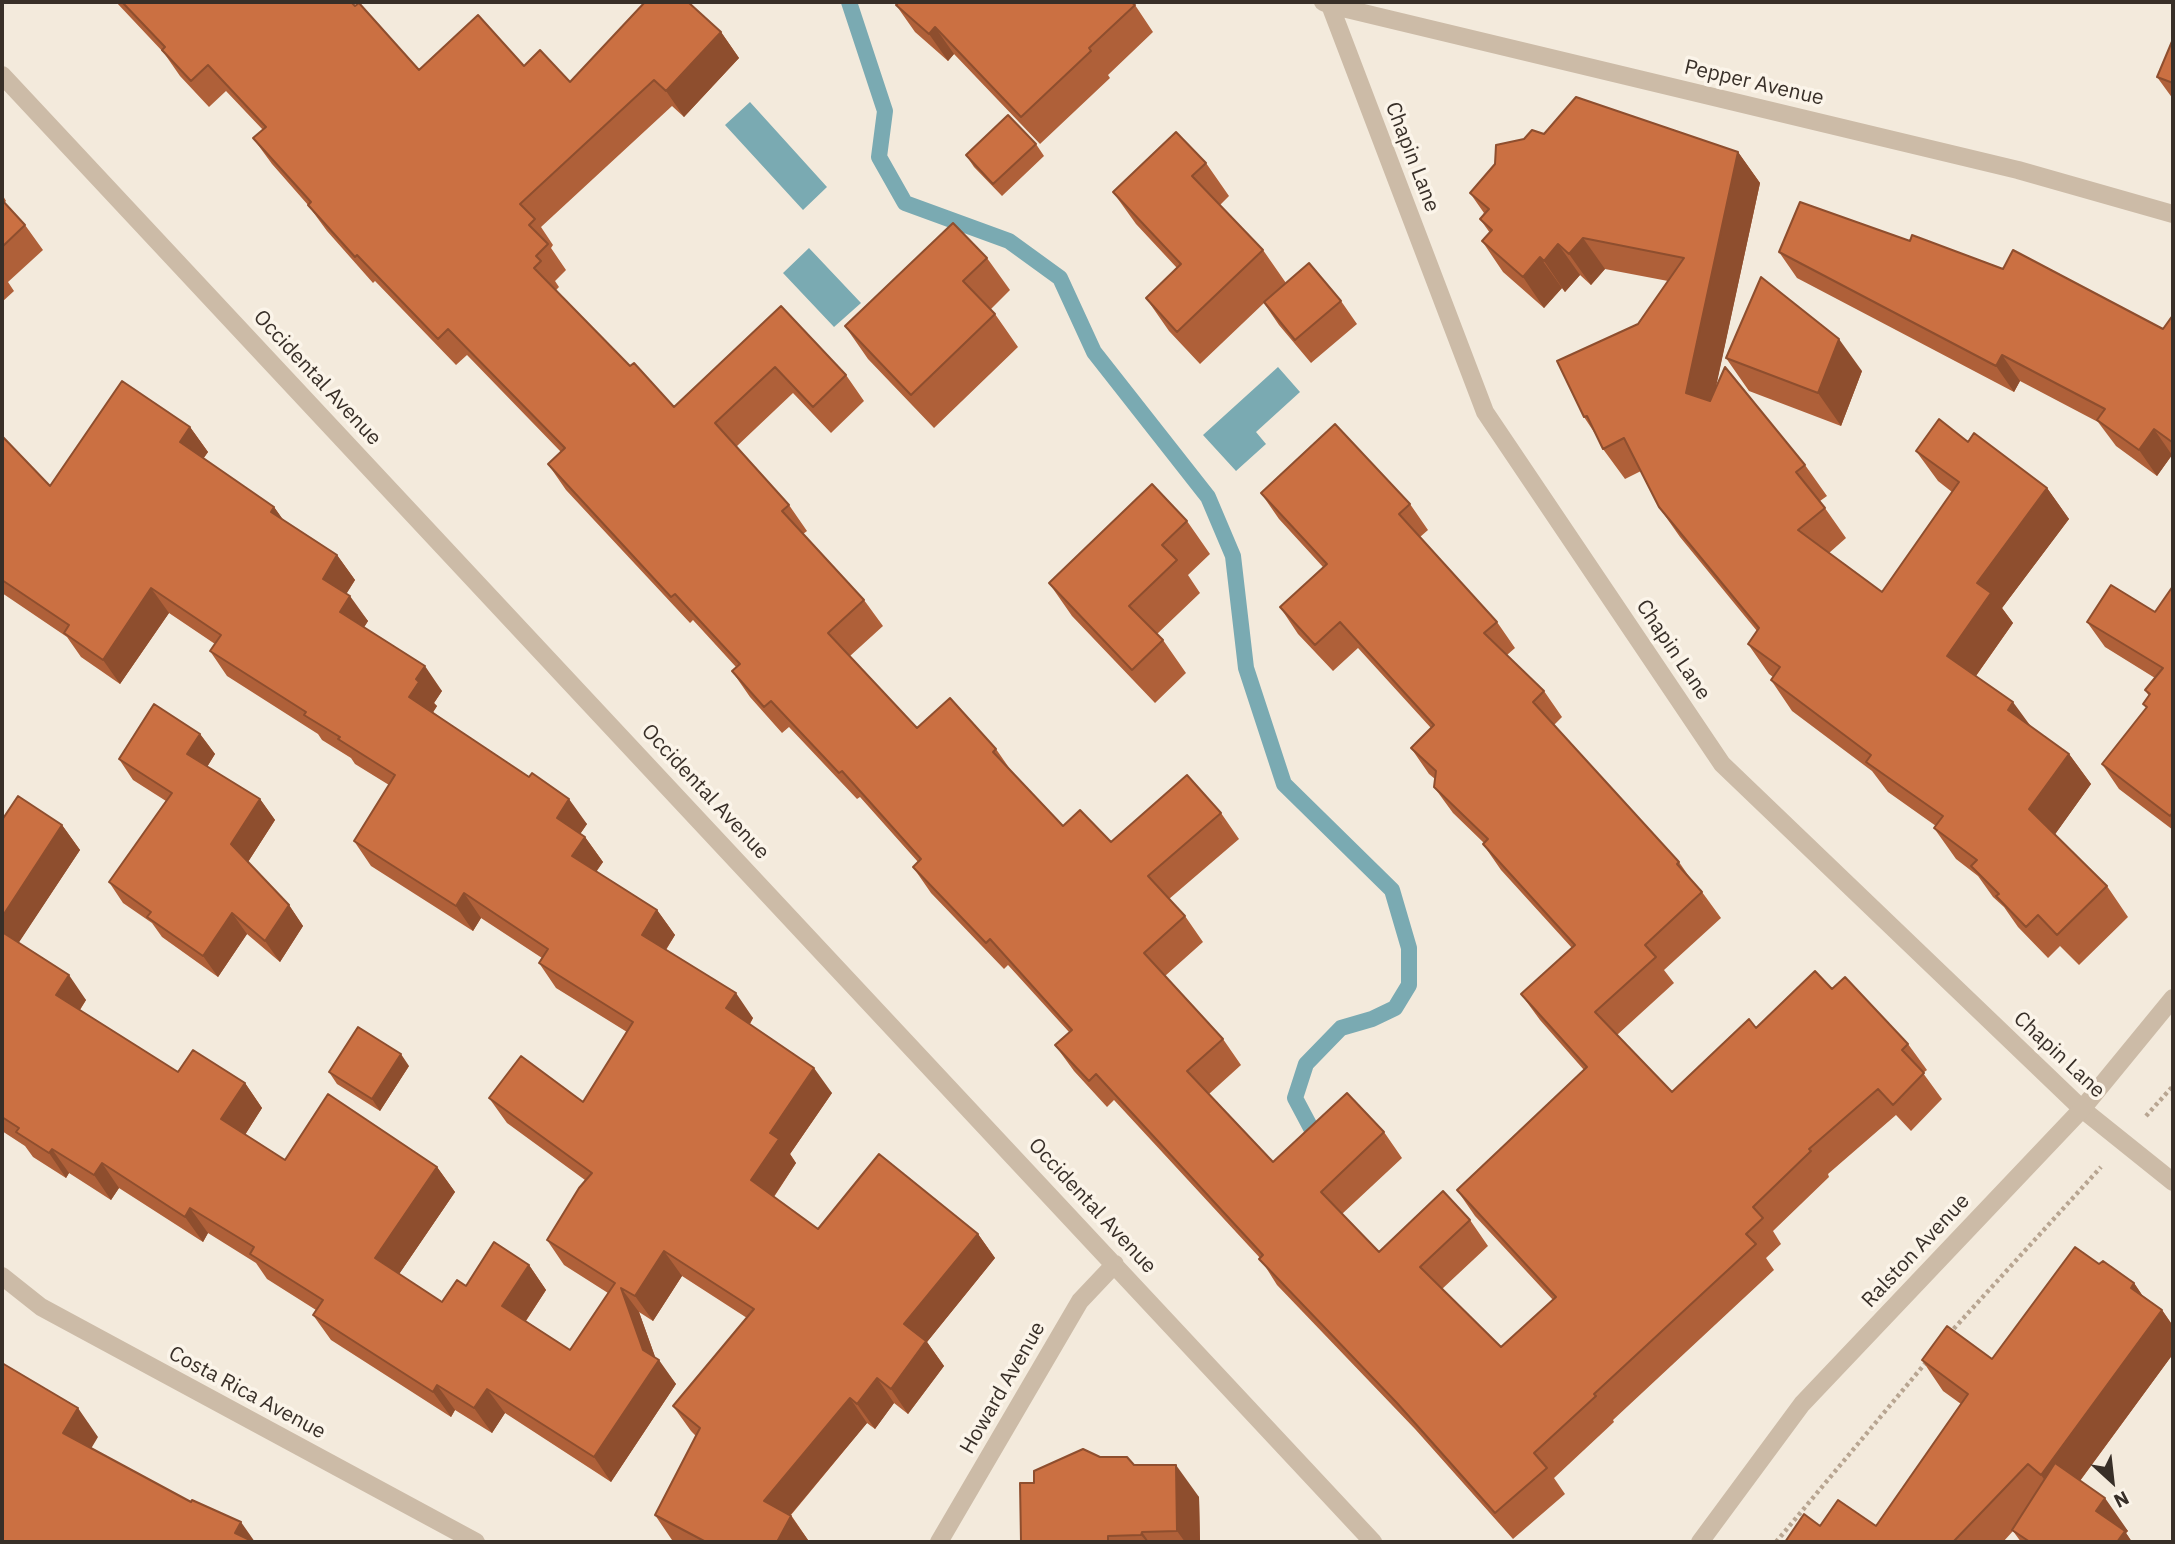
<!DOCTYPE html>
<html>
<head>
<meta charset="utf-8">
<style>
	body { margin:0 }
	#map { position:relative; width:2175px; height:1544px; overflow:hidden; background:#f3eadc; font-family:"IBM Plex Sans",sans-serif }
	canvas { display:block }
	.frame { position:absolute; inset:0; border:4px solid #382f28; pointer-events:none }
	.north { position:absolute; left:2077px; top:1446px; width:70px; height:70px; -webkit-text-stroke:5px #fbf4e9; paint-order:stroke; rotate:153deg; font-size:19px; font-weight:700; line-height:28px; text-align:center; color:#382f28 }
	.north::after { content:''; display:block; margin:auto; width:24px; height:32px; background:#382f28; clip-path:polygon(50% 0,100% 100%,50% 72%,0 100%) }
</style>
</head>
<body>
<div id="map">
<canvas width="2175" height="1544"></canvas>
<div class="frame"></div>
<div class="north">N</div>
</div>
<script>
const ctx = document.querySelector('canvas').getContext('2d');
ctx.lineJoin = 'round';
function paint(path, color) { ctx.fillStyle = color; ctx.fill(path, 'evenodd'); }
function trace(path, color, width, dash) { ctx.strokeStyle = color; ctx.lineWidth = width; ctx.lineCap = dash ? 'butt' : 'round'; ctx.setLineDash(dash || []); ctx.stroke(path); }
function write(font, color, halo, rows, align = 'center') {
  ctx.font = font + ' "IBM Plex Sans",sans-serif'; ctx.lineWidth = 7; ctx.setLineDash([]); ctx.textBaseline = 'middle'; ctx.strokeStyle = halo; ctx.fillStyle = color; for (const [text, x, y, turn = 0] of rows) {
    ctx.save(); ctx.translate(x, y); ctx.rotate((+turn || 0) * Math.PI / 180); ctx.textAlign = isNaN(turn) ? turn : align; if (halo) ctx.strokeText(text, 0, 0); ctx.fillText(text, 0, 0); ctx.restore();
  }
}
paint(new Path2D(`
	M 750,102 L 827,187 L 803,210 L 725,125 Z
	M 809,248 L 861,303 L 834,327 L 783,273 Z
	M 1278,367 L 1300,392 L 1256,432 L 1266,444 L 1236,471 L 1203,435 Z`), '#7aaab2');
trace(new Path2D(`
	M 849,2 L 885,111 L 879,157 L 905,203 L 1009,241 L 1060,278 L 1094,352 L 1208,497 L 1233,556 L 1246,668 L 1284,784 L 1392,890 L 1409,948 L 1409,985 L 1395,1008 L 1372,1019 L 1341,1028 L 1306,1064 L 1295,1098 L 1312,1130`), '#7aaab2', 16);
trace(new Path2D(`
	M 2146,1116 L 2173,1086
	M 1949,1334 L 2101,1167
	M 1776,1542 L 1928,1360`), '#b8a591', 4.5, [3.5, 3.5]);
trace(new Path2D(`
	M 1323,2 L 1330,5 L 2018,170 L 2173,214
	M 1330,5 L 1485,412 L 1722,764 L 2082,1109 L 2173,1182
	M 2,75 L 1373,1542
	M 2,1276 L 41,1307 L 476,1542
	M 939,1542 L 1080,1301 L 1115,1264`), '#ccbba7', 18);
trace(new Path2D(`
	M 1700,1542 L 1802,1404 L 2082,1109 L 2173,998`), '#ccbba7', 18);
paint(new Path2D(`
	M 116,2 L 351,2 L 419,70 L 524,66 L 570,82 L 721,32 L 739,58 L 684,117 L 672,106 L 541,227 L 553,245 L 551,248 L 566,270 L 555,281 L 559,287 L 556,290 L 630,366 L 674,407 L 781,306 L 846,375 L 864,401 L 831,433 L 793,393 L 736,447 L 789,505 L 807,531 L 803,534 L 864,600 L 883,626 L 850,656 L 917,728 L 996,749 L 1012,772 L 1063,826 L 1111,842 L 1221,813 L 1239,839 L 1169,899 L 1185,916 L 1203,942 L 1165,976 L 1223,1039 L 1241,1065 L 1209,1094 L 1273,1162 L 1384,1132 L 1402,1158 L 1342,1214 L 1379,1252 L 1470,1220 L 1488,1246 L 1442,1289 L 1501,1347 L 1553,1300 L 1475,1216 L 1457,1190 L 1584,1070 L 1540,1020 L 1521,994 L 1572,948 L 1501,870 L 1483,844 L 1484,843 L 1453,813 L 1434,787 L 1435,779 L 1429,774 L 1411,748 L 1431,728 L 1358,648 L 1333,671 L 1298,634 L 1280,607 L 1323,567 L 1279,519 L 1261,493 L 1410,504 L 1428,530 L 1420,537 L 1497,622 L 1515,648 L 1507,655 L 1544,691 L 1562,717 L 1554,725 L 1679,862 L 1690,878 L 1702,892 L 1721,918 L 1664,970 L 1674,983 L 1617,1035 L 1672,1092 L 1756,1028 L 1832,989 L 1908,1044 L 1927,1070 L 1923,1073 L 1942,1099 L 1911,1131 L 1896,1115 L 1828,1174 L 1829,1177 L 1773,1231 L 1781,1244 L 1766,1258 L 1774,1270 L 1613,1420 L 1614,1422 L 1554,1478 L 1565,1494 L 1513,1539 L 1415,1429 L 1277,1285 L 1260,1258 L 1114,1100 L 1107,1107 L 1074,1071 L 1055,1045 L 1069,1032 L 1008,965 L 1004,969 L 931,893 L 913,867 L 918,862 L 860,797 L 857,799 L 789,727 L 782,733 L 750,697 L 732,671 L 736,667 L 693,620 L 690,623 L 566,490 L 548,464 L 561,452 L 467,355 L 456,365 L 375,281 L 373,283 L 327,231 L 308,205 L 272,164 L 253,138 L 263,130 L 226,91 L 209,107 L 180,76 L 164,53 Z
	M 896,5 L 1135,5 L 1153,32 L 1108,75 L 1110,78 L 1040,144 L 954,54 L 948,61 L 915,32 Z
	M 2173,39 L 2173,99 L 2157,77 Z
	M 1544,134 L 1738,152 L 1760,183 L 1715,390 L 1805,465 L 1827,496 L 1820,501 L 1846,538 L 1829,553 L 1882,592 L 1952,492 L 1938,481 L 1916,451 L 1968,442 L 2047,488 L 2069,519 L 2002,608 L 2013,623 L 1976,676 L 2030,726 L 2069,754 L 2091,784 L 2055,834 L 2107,886 L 2128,917 L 2079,965 L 2060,946 L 2048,958 L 2018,927 L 2004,907 L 1993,897 L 1978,876 L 1956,859 L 1934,828 L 1936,826 L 1888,792 L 1872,771 L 1792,711 L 1771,680 L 1773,677 L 1769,674 L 1748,644 L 1757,631 L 1680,537 L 1659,507 L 1641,471 L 1625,479 L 1603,449 L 1598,438 L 1584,417 L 1638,324 L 1668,281 L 1605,269 L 1591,285 L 1580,275 L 1565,292 L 1562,288 L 1544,308 L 1503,272 L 1482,241 L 1490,233 L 1480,219 L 1484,213 L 1470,193 Z
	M 1036,144 L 1044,156 L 1002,196 L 974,167 L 966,155 Z
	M 1206,163 L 1229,196 L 1220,205 L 1263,250 L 1286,283 L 1341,301 L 1357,324 L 1311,363 L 1279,325 L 1264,303 L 1200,364 L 1169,331 L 1146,298 L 1177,268 L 1136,224 L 1113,192 Z
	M 2,194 L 6,201 L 4,203 L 25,225 L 43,250 L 8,282 L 14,291 L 2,302 Z
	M 1779,252 L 2163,329 L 2173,315 L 2173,456 L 2172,455 L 2157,476 L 2116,446 L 2098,422 L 2020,381 L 2014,392 L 1797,278 Z
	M 987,258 L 1010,290 L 990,310 L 995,314 L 1018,347 L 934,428 L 868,359 L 845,326 Z
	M 1726,358 L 1862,371 L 1841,426 L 1749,391 Z
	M 190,427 L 208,452 L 203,459 L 274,507 L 283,520 L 337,555 L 355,580 L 346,594 L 368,621 L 364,627 L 442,691 L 434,703 L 437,706 L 433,712 L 587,824 L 580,834 L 585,837 L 603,862 L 596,871 L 657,910 L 675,935 L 666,950 L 753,1018 L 750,1024 L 832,1093 L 790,1154 L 796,1163 L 774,1197 L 818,1229 L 978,1234 L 995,1258 L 927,1342 L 944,1366 L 908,1414 L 894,1403 L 875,1429 L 867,1423 L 791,1515 L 808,1540 L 807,1542 L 676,1542 L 672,1540 L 655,1515 L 696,1436 L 691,1431 L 673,1406 L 747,1318 L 682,1276 L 653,1321 L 639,1312 L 655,1357 L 676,1384 L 611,1482 L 505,1413 L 492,1433 L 455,1410 L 451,1417 L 331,1340 L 313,1315 L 316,1310 L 267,1279 L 256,1263 L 208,1233 L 203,1242 L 119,1188 L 111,1200 L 69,1173 L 66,1178 L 33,1157 L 25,1146 L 2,1131 L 2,820 L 62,825 L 80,850 L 18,943 L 86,1000 L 80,1010 L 178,1072 L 245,1083 L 262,1108 L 245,1135 L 285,1160 L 437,1167 L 455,1192 L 399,1274 L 442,1302 L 466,1286 L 529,1265 L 546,1290 L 526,1321 L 570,1350 L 608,1293 L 564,1265 L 547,1240 L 585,1180 L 507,1123 L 489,1098 L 583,1102 L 627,1032 L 556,988 L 539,963 L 542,958 L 481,918 L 473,931 L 371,866 L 354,841 L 389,785 L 355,764 L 351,758 L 322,740 L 318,734 L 227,676 L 210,651 L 215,644 L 169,613 L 120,684 L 81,657 L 67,637 L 2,593 L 2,436 L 50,486 Z
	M 1187,521 L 1210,554 L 1188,575 L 1200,593 L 1157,634 L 1163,640 L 1186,673 L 1155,703 L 1072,616 L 1049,583 Z
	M 2173,586 L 2173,830 L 2119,789 L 2102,764 L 2146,708 L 2143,704 L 2149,696 L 2145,690 L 2155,678 L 2105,647 L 2087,622 L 2155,612 Z
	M 200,734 L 215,754 L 207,767 L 260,799 L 275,820 L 248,862 L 289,905 L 303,926 L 280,962 L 247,934 L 218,977 L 162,937 L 152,923 L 123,903 L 109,882 L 166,801 L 133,780 L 119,759 Z
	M 409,1066 L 380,1111 L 337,1084 L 329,1072 Z
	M 2099,1264 L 2134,1283 L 2142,1295 L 2162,1310 L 2173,1326 L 2173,1354 L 2080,1481 L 2128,1531 L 2126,1533 L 2132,1542 L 2021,1542 L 2013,1531 L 2003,1542 L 1785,1542 L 1820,1526 L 1876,1526 L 1961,1404 L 1943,1391 L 1922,1360 L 1992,1359 Z
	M 1100,1457 L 1134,1465 L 1199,1497 L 1200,1542 L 1021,1542 L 1034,1483 Z`), '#af6039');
paint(new Path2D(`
	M 935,27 L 954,54 L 948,61 L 929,34 Z
	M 721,32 L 739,58 L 684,117 L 666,91 Z
	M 1738,152 L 1760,183 L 1708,424 L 1686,393 Z
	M 1583,238 L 1605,269 L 1591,285 L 1569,254 Z
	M 1558,244 L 1580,275 L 1565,292 L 1544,261 Z
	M 1540,257 L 1562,288 L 1544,308 L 1523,277 Z
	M 1839,339 L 1862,371 L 1841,426 L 1818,393 Z
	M 2002,355 L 2020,381 L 2014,392 L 1996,366 Z
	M 190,427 L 208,452 L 197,467 L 180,442 Z
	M 2154,429 L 2172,455 L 2157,476 L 2139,450 Z
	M 2047,488 L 2069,519 L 2002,608 L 2013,623 L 1968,687 L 1947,656 L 1977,583 Z
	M 274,507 L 292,532 L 271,512 Z
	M 337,555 L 355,580 L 340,604 L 323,579 Z
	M 151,588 L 169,613 L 120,684 L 103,660 Z
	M 350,596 L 368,621 L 358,637 L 340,612 Z
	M 425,666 L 442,691 L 434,703 L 437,706 L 427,722 L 409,697 L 416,679 Z
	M 2013,702 L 2035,732 L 2008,710 Z
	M 200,734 L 215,754 L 202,775 L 187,754 Z
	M 2069,754 L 2091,784 L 2051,840 L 2029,809 Z
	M 260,799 L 275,820 L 246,865 L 231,844 Z
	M 569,799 L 587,824 L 574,843 L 557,818 Z
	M 62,825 L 80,850 L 12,953 L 2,938 L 2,917 Z
	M 585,837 L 603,862 L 590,881 L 572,856 Z
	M 464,893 L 481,918 L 473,931 L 456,906 Z
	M 289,905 L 303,926 L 280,962 L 265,941 Z
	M 657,910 L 675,935 L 659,960 L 642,935 Z
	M 232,913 L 247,934 L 218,977 L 203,956 Z
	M 69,975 L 86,1000 L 73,1020 L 56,995 Z
	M 736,993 L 753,1018 L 744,1033 L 726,1008 Z
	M 401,1054 L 409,1066 L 380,1111 L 372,1099 Z
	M 814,1068 L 832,1093 L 790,1154 L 796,1163 L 768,1205 L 751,1180 L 770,1133 Z
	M 245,1083 L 262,1108 L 239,1144 L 221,1119 Z
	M 52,1149 L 69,1173 L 66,1178 L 49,1153 Z
	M 102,1163 L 119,1188 L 111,1200 L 94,1175 Z
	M 437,1167 L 455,1192 L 393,1283 L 375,1258 Z
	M 190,1208 L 208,1233 L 203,1242 L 185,1217 Z
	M 978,1234 L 995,1258 L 927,1342 L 944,1366 L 908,1414 L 891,1389 L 904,1324 Z
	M 664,1251 L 682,1276 L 653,1321 L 635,1296 Z
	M 529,1265 L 546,1290 L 519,1331 L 502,1306 Z
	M 2134,1283 L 2155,1314 L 2131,1288 Z
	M 621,1288 L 639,1312 L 657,1362 L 659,1360 L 676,1384 L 611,1482 L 594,1457 L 643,1350 Z
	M 2162,1310 L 2173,1326 L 2173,1354 L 2062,1505 L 2041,1475 Z
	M 877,1378 L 894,1403 L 875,1429 L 857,1404 Z
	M 437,1385 L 455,1410 L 451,1417 L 433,1392 Z
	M 487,1389 L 505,1413 L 492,1433 L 474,1408 Z
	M 850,1398 L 867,1423 L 781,1526 L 764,1501 Z
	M 78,1408 L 98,1437 L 83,1462 L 63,1433 Z
	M 1176,1465 L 1199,1497 L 1200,1542 L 1185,1542 L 1177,1531 Z
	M 2105,1498 L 2128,1531 L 2126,1533 L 2132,1542 L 2117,1542 L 2096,1511 Z
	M 791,1516 L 808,1540 L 807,1542 L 777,1542 Z
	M 241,1522 L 255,1542 L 235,1533 Z
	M 1142,1532 L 1149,1542 L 1147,1542 L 1141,1535 Z`), '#8e4e2e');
const building = new Path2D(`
	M 122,2 L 351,2 L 355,6 L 359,3 L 419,70 L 478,15 L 524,66 L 540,50 L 570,82 L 645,2 L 688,2 L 721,32 L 666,91 L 654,80 L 520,204 L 535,219 L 529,225 L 548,244 L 536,256 L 541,261 L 534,268 L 630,366 L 634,363 L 674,407 L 781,306 L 846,375 L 813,407 L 775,367 L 715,423 L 789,505 L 782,511 L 864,600 L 828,633 L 917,728 L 950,698 L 996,749 L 993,752 L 1063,826 L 1080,810 L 1111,842 L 1187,775 L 1221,813 L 1148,876 L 1185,916 L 1144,953 L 1223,1039 L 1187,1071 L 1273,1162 L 1347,1093 L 1384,1132 L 1321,1192 L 1379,1252 L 1443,1191 L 1470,1220 L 1420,1267 L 1501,1347 L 1556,1297 L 1457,1190 L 1587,1067 L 1521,994 L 1575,945 L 1483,844 L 1488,839 L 1434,787 L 1436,771 L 1411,748 L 1434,725 L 1340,622 L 1315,645 L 1280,607 L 1327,564 L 1261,493 L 1335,424 L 1410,504 L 1399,514 L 1497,622 L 1484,633 L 1544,691 L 1533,702 L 1679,862 L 1677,864 L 1702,892 L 1645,945 L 1656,957 L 1595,1012 L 1672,1092 L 1749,1019 L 1756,1028 L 1815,971 L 1832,989 L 1845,977 L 1908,1044 L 1902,1050 L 1924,1073 L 1893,1105 L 1878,1089 L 1809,1149 L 1811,1151 L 1753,1207 L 1763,1218 L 1746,1234 L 1756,1244 L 1594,1394 L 1596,1396 L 1534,1453 L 1547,1468 L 1495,1513 L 1397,1403 L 1259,1259 L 1263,1255 L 1096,1074 L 1089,1081 L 1055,1045 L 1072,1030 L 990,939 L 986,943 L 913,867 L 921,859 L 842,771 L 839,773 L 771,701 L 764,707 L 732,671 L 740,664 L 675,594 L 671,597 L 548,464 L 565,448 L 448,329 L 438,339 L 357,255 L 355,257 L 308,205 L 311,202 L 253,138 L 266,127 L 208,65 L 191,81 L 162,50 L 165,47 Z
	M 899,2 L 1131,2 L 1135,5 L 1089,48 L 1091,51 L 1021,117 L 935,27 L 929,34 L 896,5 Z
	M 2173,39 L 2173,83 L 2157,77 Z
	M 1576,97 L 1738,152 L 1686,393 L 1710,401 L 1725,367 L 1805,465 L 1796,472 L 1825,508 L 1798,530 L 1882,592 L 1959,482 L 1916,451 L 1939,419 L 1968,442 L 1974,433 L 2047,488 L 1977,583 L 1991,593 L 1947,656 L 2013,702 L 2008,710 L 2069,754 L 2029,809 L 2107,886 L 2057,935 L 2038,915 L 2026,927 L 1996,896 L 1999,894 L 1971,866 L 1977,860 L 1934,828 L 1943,816 L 1866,762 L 1871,755 L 1771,680 L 1780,667 L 1748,644 L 1759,628 L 1659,507 L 1624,438 L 1603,449 L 1587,416 L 1584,417 L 1557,361 L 1638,324 L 1684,258 L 1583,238 L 1569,254 L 1558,244 L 1544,261 L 1540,257 L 1523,277 L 1482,241 L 1492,230 L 1480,219 L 1489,209 L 1470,193 L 1495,164 L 1496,145 L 1524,139 L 1532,130 L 1544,134 Z
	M 1008,115 L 1036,144 L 993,184 L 966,155 Z
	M 1176,132 L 1206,163 L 1192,176 L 1263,250 L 1177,332 L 1146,298 L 1181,264 L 1113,192 Z
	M 2,200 L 25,225 L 2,247 Z
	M 1800,202 L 1910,241 L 1912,235 L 2003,269 L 2013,250 L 2163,329 L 2173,315 L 2173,441 L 2172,442 L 2154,429 L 2139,450 L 2097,420 L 2105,409 L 2002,355 L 1996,366 L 1779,252 Z
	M 953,223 L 987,258 L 963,281 L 995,314 L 911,395 L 845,326 Z
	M 1309,263 L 1341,301 L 1295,340 L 1264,302 Z
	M 1761,277 L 1839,339 L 1818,393 L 1726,358 Z
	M 122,381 L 190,427 L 180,442 L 274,507 L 271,512 L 337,555 L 323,579 L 350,596 L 340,612 L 425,666 L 416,679 L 419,682 L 409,697 L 529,777 L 532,773 L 569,799 L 557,818 L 585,837 L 572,856 L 657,910 L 642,935 L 736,993 L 726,1008 L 814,1068 L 770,1133 L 779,1139 L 751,1180 L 818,1229 L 879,1154 L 978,1234 L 904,1324 L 926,1341 L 891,1389 L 877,1378 L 857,1404 L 850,1398 L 764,1501 L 791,1516 L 777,1542 L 706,1542 L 655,1515 L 700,1428 L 673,1406 L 754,1309 L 664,1251 L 635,1296 L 621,1288 L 643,1350 L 659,1360 L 594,1457 L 487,1389 L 474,1408 L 437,1385 L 433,1392 L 313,1315 L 323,1300 L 250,1254 L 254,1247 L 190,1208 L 185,1217 L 102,1163 L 94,1175 L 52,1149 L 49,1153 L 16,1132 L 19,1128 L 2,1117 L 2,932 L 69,975 L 56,995 L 178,1072 L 193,1050 L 245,1083 L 221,1119 L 285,1160 L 328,1094 L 437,1167 L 375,1258 L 442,1302 L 457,1280 L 466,1286 L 494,1242 L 529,1265 L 502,1306 L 570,1350 L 615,1283 L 547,1240 L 579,1188 L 592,1173 L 489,1098 L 521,1056 L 583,1102 L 633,1022 L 539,963 L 548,949 L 464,893 L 456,906 L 354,841 L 395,775 L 338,739 L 340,737 L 304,715 L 306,712 L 210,651 L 221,635 L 151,588 L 103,660 L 64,633 L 69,625 L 2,580 L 2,436 L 50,486 Z
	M 1152,484 L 1187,521 L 1162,545 L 1177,560 L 1129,606 L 1163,640 L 1132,670 L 1049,583 Z
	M 2111,585 L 2155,612 L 2173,586 L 2173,812 L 2170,816 L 2102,764 L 2147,707 L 2143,704 L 2150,694 L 2145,690 L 2163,668 L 2087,622 Z
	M 154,704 L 200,734 L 187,754 L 260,799 L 231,844 L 289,905 L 265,941 L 232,913 L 203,956 L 147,917 L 151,912 L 109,882 L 172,793 L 119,759 Z
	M 18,796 L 62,825 L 2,917 L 2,820 Z
	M 358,1027 L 401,1054 L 372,1099 L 329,1072 Z
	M 2075,1247 L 2099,1264 L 2103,1261 L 2134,1283 L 2131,1288 L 2162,1310 L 2041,1475 L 2028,1464 L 1953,1542 L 1785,1542 L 1804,1514 L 1820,1526 L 1838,1500 L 1876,1526 L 1968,1394 L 1922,1360 L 1947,1326 L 1992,1359 Z
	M 2,1363 L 78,1408 L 63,1433 L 191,1502 L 192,1500 L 241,1522 L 235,1533 L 254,1542 L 2,1542 Z
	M 1083,1449 L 1100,1457 L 1127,1457 L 1134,1465 L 1176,1465 L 1177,1531 L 1142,1532 L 1141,1535 L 1108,1536 L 1108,1541 L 1104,1541 L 1103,1542 L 1021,1542 L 1020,1483 L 1034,1483 L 1034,1471 Z
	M 2055,1463 L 2105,1498 L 2096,1511 L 2125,1531 L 2117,1542 L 2030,1542 L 2012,1530 Z`);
paint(building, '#cb7042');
trace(building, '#8e4e2e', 2);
write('21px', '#382f28', '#fbf4e9', [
	["Pepper Avenue",1754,83,13],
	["Chapin Lane",1412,157,69],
	["Occidental Avenue",317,378,47],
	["Chapin Lane",1673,650,56],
	["Occidental Avenue",705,792,47],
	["Chapin Lane",2059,1055,43],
	["Occidental Avenue",1092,1206,47],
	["Ralston Avenue",1916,1251,-47],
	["Howard Avenue",1003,1388,-60],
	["Costa Rica Avenue",247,1393,28]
]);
</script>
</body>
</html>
